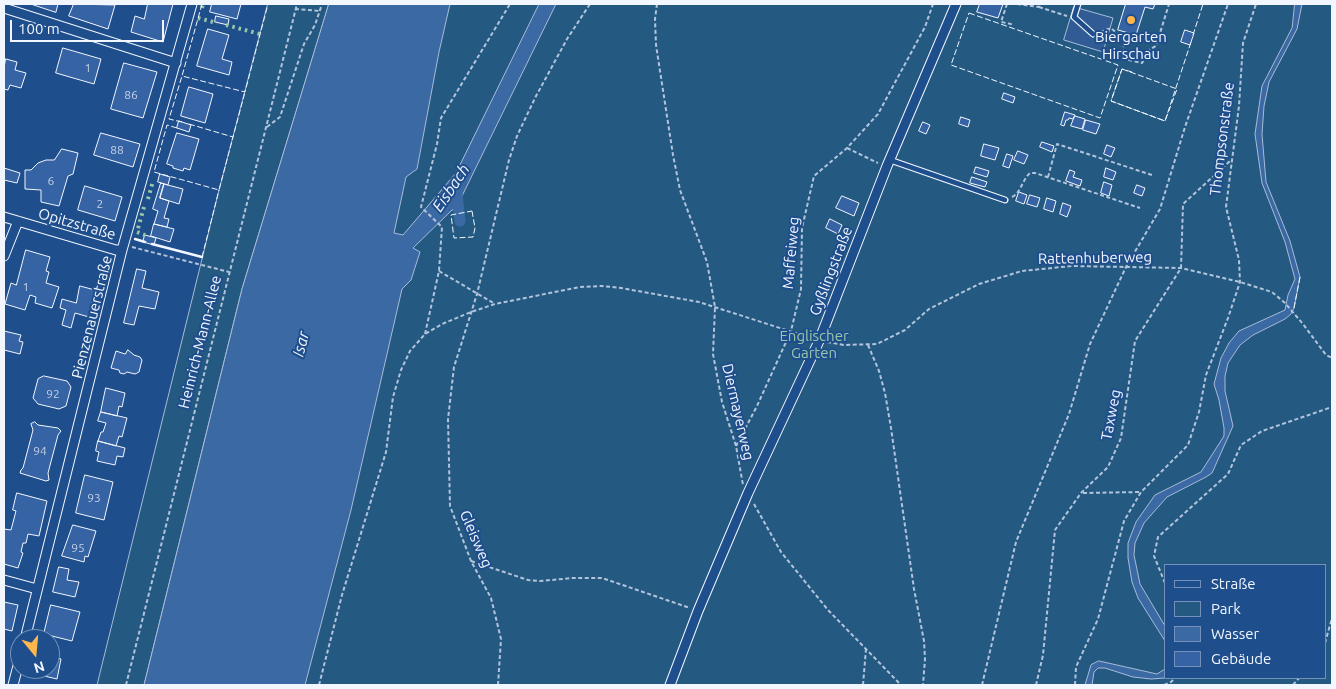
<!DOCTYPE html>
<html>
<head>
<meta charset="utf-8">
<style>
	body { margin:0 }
	#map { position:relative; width:1336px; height:689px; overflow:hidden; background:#1f4e8c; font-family:Ubuntu,sans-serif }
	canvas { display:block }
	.frame { position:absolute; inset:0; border:5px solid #f2f6ff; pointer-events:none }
	.legend { position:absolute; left:1164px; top:564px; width:162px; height:115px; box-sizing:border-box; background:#1f4e8c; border:1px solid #7391ba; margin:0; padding:6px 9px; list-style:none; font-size:15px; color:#f2f6ff }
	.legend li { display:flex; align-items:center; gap:10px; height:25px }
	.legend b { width:25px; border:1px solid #7391ba }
	.north { position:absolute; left:10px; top:629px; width:50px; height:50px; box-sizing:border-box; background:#1f4e8c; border:1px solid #7391ba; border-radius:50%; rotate:163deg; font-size:14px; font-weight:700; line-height:20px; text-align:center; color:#f2f6ff }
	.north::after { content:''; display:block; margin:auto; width:18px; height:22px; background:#ffb74d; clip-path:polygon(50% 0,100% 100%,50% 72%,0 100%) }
	.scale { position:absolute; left:10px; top:20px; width:154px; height:22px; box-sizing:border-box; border:2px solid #f2f6ff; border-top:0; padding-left:6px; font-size:15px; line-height:18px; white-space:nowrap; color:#f2f6ff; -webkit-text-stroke:4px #1f4e8c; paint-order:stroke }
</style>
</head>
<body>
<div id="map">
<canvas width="1336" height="689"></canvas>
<div class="frame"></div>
<ul class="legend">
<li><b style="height:6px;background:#1f4e8c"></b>Straße</li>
<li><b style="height:14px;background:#245a82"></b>Park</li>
<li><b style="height:14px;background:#3b69a3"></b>Wasser</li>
<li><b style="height:14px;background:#3563a3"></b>Gebäude</li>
</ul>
<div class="north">N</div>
<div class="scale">100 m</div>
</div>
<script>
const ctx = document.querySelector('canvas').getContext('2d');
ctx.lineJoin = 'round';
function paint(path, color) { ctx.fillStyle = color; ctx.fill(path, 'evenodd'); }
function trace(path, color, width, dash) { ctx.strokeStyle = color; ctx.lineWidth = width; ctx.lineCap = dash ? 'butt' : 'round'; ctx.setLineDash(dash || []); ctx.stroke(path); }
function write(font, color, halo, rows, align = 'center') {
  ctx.font = font + ' Ubuntu,sans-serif'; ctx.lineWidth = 4; ctx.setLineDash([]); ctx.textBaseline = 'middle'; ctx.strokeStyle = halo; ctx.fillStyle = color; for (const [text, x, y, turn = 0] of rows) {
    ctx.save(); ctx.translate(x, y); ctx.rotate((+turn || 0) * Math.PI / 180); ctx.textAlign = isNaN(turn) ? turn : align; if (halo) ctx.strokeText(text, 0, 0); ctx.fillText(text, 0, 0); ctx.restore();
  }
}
const green = new Path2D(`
	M 268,4 L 329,4 L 242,289 L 144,685 L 97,685 L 219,190 Z
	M 445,4 L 1332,4 L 1332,685 L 295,685 L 389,232 ZM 1165,565 L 1325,565 L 1325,678 L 1165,678 Z`);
paint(green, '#245a82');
trace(green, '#a8bbd7', 1);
const parking = new Path2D(`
	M 1074,7 L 1113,18 L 1103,52 L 1064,40 Z`);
paint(parking, '#305b95');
trace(parking, '#a8bbd7', 1);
const water = new Path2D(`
	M 329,4 L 450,4 L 439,52 L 417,169 L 406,177 L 394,233 L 403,235 L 456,173 L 539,4 L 556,4 L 462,196 L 462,208 L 452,210 L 413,248 L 420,252 L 411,280 L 402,289 L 351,510 L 305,685 L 144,685 L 242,289 Z
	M 1295,4 L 1302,4 L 1297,29 L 1269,82 L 1264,106 L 1262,134 L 1266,182 L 1290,241 L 1300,277 L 1294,308 L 1291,314 L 1285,319 L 1253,335 L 1240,345 L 1228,363 L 1225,376 L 1225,391 L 1233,426 L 1212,473 L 1206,477 L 1167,497 L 1144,523 L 1135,543 L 1134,555 L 1140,584 L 1165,626 L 1165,641 L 1138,598 L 1132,582 L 1128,558 L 1128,543 L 1136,522 L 1155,495 L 1201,472 L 1224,436 L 1224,428 L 1219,400 L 1214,384 L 1221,358 L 1229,343 L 1239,331 L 1285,310 L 1288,295 L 1295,279 L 1285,242 L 1262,183 L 1255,134 L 1262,86 L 1292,28 Z
	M 1099,661 L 1157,674 L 1165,669 L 1165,678 L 1151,679 L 1133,677 L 1105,668 L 1098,668 L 1094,672 L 1092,685 L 1085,685 L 1091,665 Z`);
paint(water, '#3b69a3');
trace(water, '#a8bbd7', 1);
trace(new Path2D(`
	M 457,194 L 460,221`), '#3b69a3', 11);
const building = new Path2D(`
	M 31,4 L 58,4 L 56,12 Z
	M 74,4 L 115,5 L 108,29 L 69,16 Z
	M 148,4 L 173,4 L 163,42 L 131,32 L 135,16 L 144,19 Z
	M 212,4 L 241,4 L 237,19 L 210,12 Z
	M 980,4 L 1003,4 L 998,18 L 977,12 Z
	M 1126,4 L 1155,4 L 1153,9 L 1145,7 L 1136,35 L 1118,30 Z
	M 216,16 L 229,19 L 228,25 L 215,22 Z
	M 208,29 L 229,35 L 222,59 L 232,62 L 229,75 L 197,66 Z
	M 1185,30 L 1194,33 L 1190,45 L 1181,42 Z
	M 63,48 L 101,59 L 94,84 L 56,73 Z
	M 6,59 L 17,62 L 15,70 L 26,73 L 21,88 L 10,85 L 8,90 L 4,89 L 4,68 Z
	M 124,63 L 157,72 L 143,118 L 111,109 Z
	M 189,87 L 213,94 L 205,123 L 181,116 Z
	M 1004,93 L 1015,97 L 1013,103 L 1002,99 Z
	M 1065,112 L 1075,115 L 1073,119 L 1069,118 L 1068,120 L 1066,120 L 1064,126 L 1061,125 Z
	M 1075,116 L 1085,119 L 1082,129 L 1071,126 Z
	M 961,117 L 970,120 L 968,127 L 959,124 Z
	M 1086,120 L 1100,124 L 1096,134 L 1083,130 Z
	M 179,121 L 191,125 L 189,132 L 177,128 Z
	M 923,122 L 930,125 L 926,134 L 919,131 Z
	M 101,133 L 140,144 L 133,167 L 94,155 Z
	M 177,133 L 199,139 L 190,170 L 184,168 L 183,171 L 173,168 L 173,166 L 167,164 Z
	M 1042,142 L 1054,146 L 1052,152 L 1040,147 Z
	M 984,144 L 999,148 L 995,160 L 981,156 Z
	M 1107,145 L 1115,148 L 1111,157 L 1104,154 Z
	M 62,149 L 78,153 L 73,174 L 68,176 L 59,206 L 41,202 L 41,190 L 25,189 L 25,170 L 31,170 L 38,163 L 46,160 L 54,160 Z
	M 1018,151 L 1028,155 L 1024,164 L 1014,160 Z
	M 1007,154 L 1013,156 L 1009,168 L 1003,166 Z
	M 976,167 L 989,171 L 987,177 L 974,173 Z
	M 4,168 L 20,173 L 17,183 L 4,180 L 4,183 Z
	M 1106,168 L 1116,172 L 1113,180 L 1104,177 Z
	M 1070,170 L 1075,172 L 1073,177 L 1082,180 L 1080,186 L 1066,181 Z
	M 160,174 L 170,177 L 168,185 L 158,182 Z
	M 972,177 L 987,182 L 985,187 L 970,183 Z
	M 1104,182 L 1112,185 L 1109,196 L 1101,193 Z
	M 161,183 L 164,184 L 160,198 L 169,201 L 164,218 L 169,219 L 167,227 L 154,224 L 158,211 L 153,209 Z
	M 164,184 L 183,189 L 179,204 L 160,198 Z
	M 1137,185 L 1145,188 L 1142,196 L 1134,193 Z
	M 85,186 L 122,197 L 115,221 L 78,210 Z
	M 1019,192 L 1027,195 L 1024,204 L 1016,201 Z
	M 1030,195 L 1040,198 L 1037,207 L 1027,204 Z
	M 842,196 L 859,203 L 854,216 L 836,208 Z
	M 1047,198 L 1056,201 L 1053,212 L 1044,209 Z
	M 1063,203 L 1071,206 L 1067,217 L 1060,214 Z
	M 830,219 L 842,225 L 838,234 L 826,228 Z
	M 154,224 L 174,229 L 170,242 L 151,236 Z
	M 145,235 L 156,238 L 154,245 L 143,242 Z
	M 26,250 L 50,257 L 46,271 L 49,272 L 46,283 L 59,287 L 52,308 L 35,303 L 36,297 L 30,295 L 25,310 L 5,304 L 11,283 L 16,285 Z
	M 137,269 L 146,271 L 142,288 L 159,292 L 155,309 L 139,306 L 134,325 L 124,323 Z
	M 80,286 L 95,290 L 89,317 L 75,313 L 71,328 L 62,325 L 66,310 L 60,308 L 62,299 L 76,303 Z
	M 4,331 L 21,335 L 19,341 L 23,342 L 20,354 L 4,350 Z
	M 128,350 L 134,355 L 140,357 L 142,360 L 139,372 L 135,374 L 127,372 L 124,374 L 120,373 L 119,370 L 111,368 L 116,351 L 125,354 Z
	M 44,376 L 67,381 L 71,387 L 66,406 L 59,409 L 38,404 L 33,398 L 38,379 Z
	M 106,388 L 125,393 L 122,407 L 119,406 L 117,416 L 101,412 Z
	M 101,412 L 127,418 L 122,437 L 119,436 L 116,446 L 98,441 L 101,432 L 103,432 L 106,423 L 98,421 Z
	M 35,422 L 38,425 L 58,428 L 61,431 L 58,435 L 48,473 L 49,480 L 46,481 L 20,473 L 21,470 L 23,468 L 33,430 L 31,424 Z
	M 98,441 L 125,448 L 123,457 L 117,456 L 115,465 L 97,461 L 99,452 L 96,451 Z
	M 85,475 L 113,482 L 104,520 L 76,513 Z
	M 17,493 L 47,501 L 39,536 L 28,534 L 26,543 L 23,543 L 21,552 L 23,553 L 18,568 L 4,564 L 4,529 L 11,530 L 16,511 L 13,510 Z
	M 73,525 L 96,531 L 88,557 L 85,556 L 84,562 L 62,556 Z
	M 59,567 L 69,569 L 67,580 L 79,582 L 75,597 L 53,592 Z
	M 4,602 L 18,605 L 12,631 L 4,629 Z
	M 51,605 L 80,612 L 72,641 L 44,634 Z
	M 50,656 L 61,659 L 57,679 L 31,673 L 32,669 L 50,669 Z`);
paint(building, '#3563a3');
trace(building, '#f2f6ff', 1);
const service = new Path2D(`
	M 1078,4 L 1074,17 L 1093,34
	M 890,160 L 1005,200`);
const minor = new Path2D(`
	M 4,8 L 176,63
	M 4,217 L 116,250 L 122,250
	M 4,256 L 18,221
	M 4,580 L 37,589
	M 25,639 L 122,250 L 192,4
	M 13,685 L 20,658
	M 670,685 L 698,611 L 748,493 L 819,341 L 887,166 L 956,4`);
trace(service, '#f2f6ff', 7);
trace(minor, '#f2f6ff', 11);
trace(new Path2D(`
	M 657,4 L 655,19 L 656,45 L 673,155 L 680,190 L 707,262 L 715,307 L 713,354 L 722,402 L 736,446 L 743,485
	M 1007,4 L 1001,22 L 1011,24 L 1010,27
	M 1017,4 L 1039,7 L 1039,4
	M 1039,7 L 1067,16
	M 295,9 L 320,11
	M 1100,32 L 1111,28 L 1124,40 L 1123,51 L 1125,59 L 1142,63 L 1149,50 L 1156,46 L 1169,4
	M 267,127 L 280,117 L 304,44 L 315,25 L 322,4
	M 847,148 L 878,163
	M 1048,177 L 1057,144 L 1152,175
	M 1012,197 C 1021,193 1022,180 1030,173 L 1035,173 L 1140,208
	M 132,247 L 229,272
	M 439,271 L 495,304
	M 425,334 L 439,271 L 442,227 L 421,207 L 437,144 L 441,118 L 510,4
	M 827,342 L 844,345 L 877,344 L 905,330 L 929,309 L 979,284 L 1022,271 L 1072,266 L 1181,268 L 1240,282 L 1272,292 L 1285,303 L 1303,324 L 1326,355 L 1332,358
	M 868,345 L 879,371 L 885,393 L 891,428 L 914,589 L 924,641 L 925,659 L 923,685
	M 736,446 L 757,406 L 791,331 L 801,289 L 802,228 L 814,176 L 847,148 L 878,114 L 925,27 L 933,4
	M 1083,493 L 1141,492
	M 754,504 L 781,552 L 828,610 L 901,685
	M 471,561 L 528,580 L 540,581 L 573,578 L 602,578 L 690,608
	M 1165,583 L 1154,556 L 1158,537 L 1228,474 L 1241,445 L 1262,431 L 1332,407
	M 1325,643 L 1332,618
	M 126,685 L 297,4
	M 319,685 L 342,595 L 386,452 L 393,397 L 401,370 L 410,351 L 425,334 L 442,324 L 471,312 L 495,304 L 580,287 L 602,286 L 621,288 L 699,302 L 811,338
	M 498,685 L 501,639 L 491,598 L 471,561 L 450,506 L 448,419 L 454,367 L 477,294 L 509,160 L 517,136 L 535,98 L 567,39 L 590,4
	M 863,685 L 866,649
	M 982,685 L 1016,542 L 1069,414 L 1090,344 L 1126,267 L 1160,209 L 1185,127 L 1228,4
	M 1036,685 L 1043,655 L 1055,530 L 1081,493 L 1108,467 L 1121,438 L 1135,341 L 1181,268 L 1183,204 L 1230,161
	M 1075,685 L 1076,667 L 1098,619 L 1124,521 L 1141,492 L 1188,445 L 1199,412 L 1206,375 L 1228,318 L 1240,282 L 1239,260 L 1226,207 L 1239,106 L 1243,43 L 1256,4
	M 1164,685 L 1171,682 L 1175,678
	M 1293,685 L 1299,678`), '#b3c4dc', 2, [4, 2.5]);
trace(service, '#1f4e8c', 4.5);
trace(minor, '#1f4e8c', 9);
trace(new Path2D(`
	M 202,8 L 203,4
	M 198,18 L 217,23
	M 226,25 L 260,34
	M 148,199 L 153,181
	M 144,207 L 137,232 L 145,235`), '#97c8a6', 4, [2.5, 4]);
trace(new Path2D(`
	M 202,4 L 182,76 L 245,92 L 268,4
	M 969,13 L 1118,65 L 1100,118 L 951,65 Z
	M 1193,35 L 1203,4
	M 1122,69 L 1177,89 L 1165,121 L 1111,101 Z
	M 1132,72 L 1122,69 L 1111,101 L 1165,121 L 1191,42
	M 182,122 L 169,119 L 182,76
	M 189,124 L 233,137 L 245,92
	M 177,128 L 167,125 L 154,172 L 219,190 L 233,137
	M 472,211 L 475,228 L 473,237 L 454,238 L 451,215 Z
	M 202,257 L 219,190
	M 1294,308 L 1300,277`), '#f2f6ff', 1, [6, 2.5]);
trace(new Path2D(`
	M 135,239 L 145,242
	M 152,244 L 202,257`), '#f2f6ff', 2.5);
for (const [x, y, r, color] of [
	[1131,20,5,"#ffb74d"]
]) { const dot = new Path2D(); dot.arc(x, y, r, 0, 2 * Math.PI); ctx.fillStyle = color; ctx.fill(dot); trace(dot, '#1f4e8c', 2); }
write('12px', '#c3d1e8', null, [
	["1",88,68],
	["86",131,95],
	["88",117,150],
	["6",51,181],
	["2",100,204],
	["1",26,287],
	["92",53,394],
	["94",40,451],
	["93",94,498],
	["95",78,548]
]);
write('15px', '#f2f6ff', '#1f4e8c', [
	["Biergarten",1131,37],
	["Hirschau",1131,54]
]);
write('15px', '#f2f6ff', '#1f4e8c', [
	["Thompsonstraße",1222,139,-83],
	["Opitzstraße",77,224,16],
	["Maffeiweg",791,253,-85],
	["Rattenhuberweg",1095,258,-1],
	["Gyßlingstraße",831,271,-69],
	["Pienzenauerstraße",92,317,-76],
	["Heinrich-Mann-Allee",200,342,-76],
	["Diermayerweg",738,412,77],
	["Taxweg",1111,415,-79],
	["Gleisweg",476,539,67]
]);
write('15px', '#97c8a6', '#1f4e8c', [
	["Englischer",814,336],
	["Garten",814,353]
]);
write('italic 16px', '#f2f6ff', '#1f4e8c', [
	["Eisbach",451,188,-56],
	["Isar",301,344,-76]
]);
</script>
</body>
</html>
